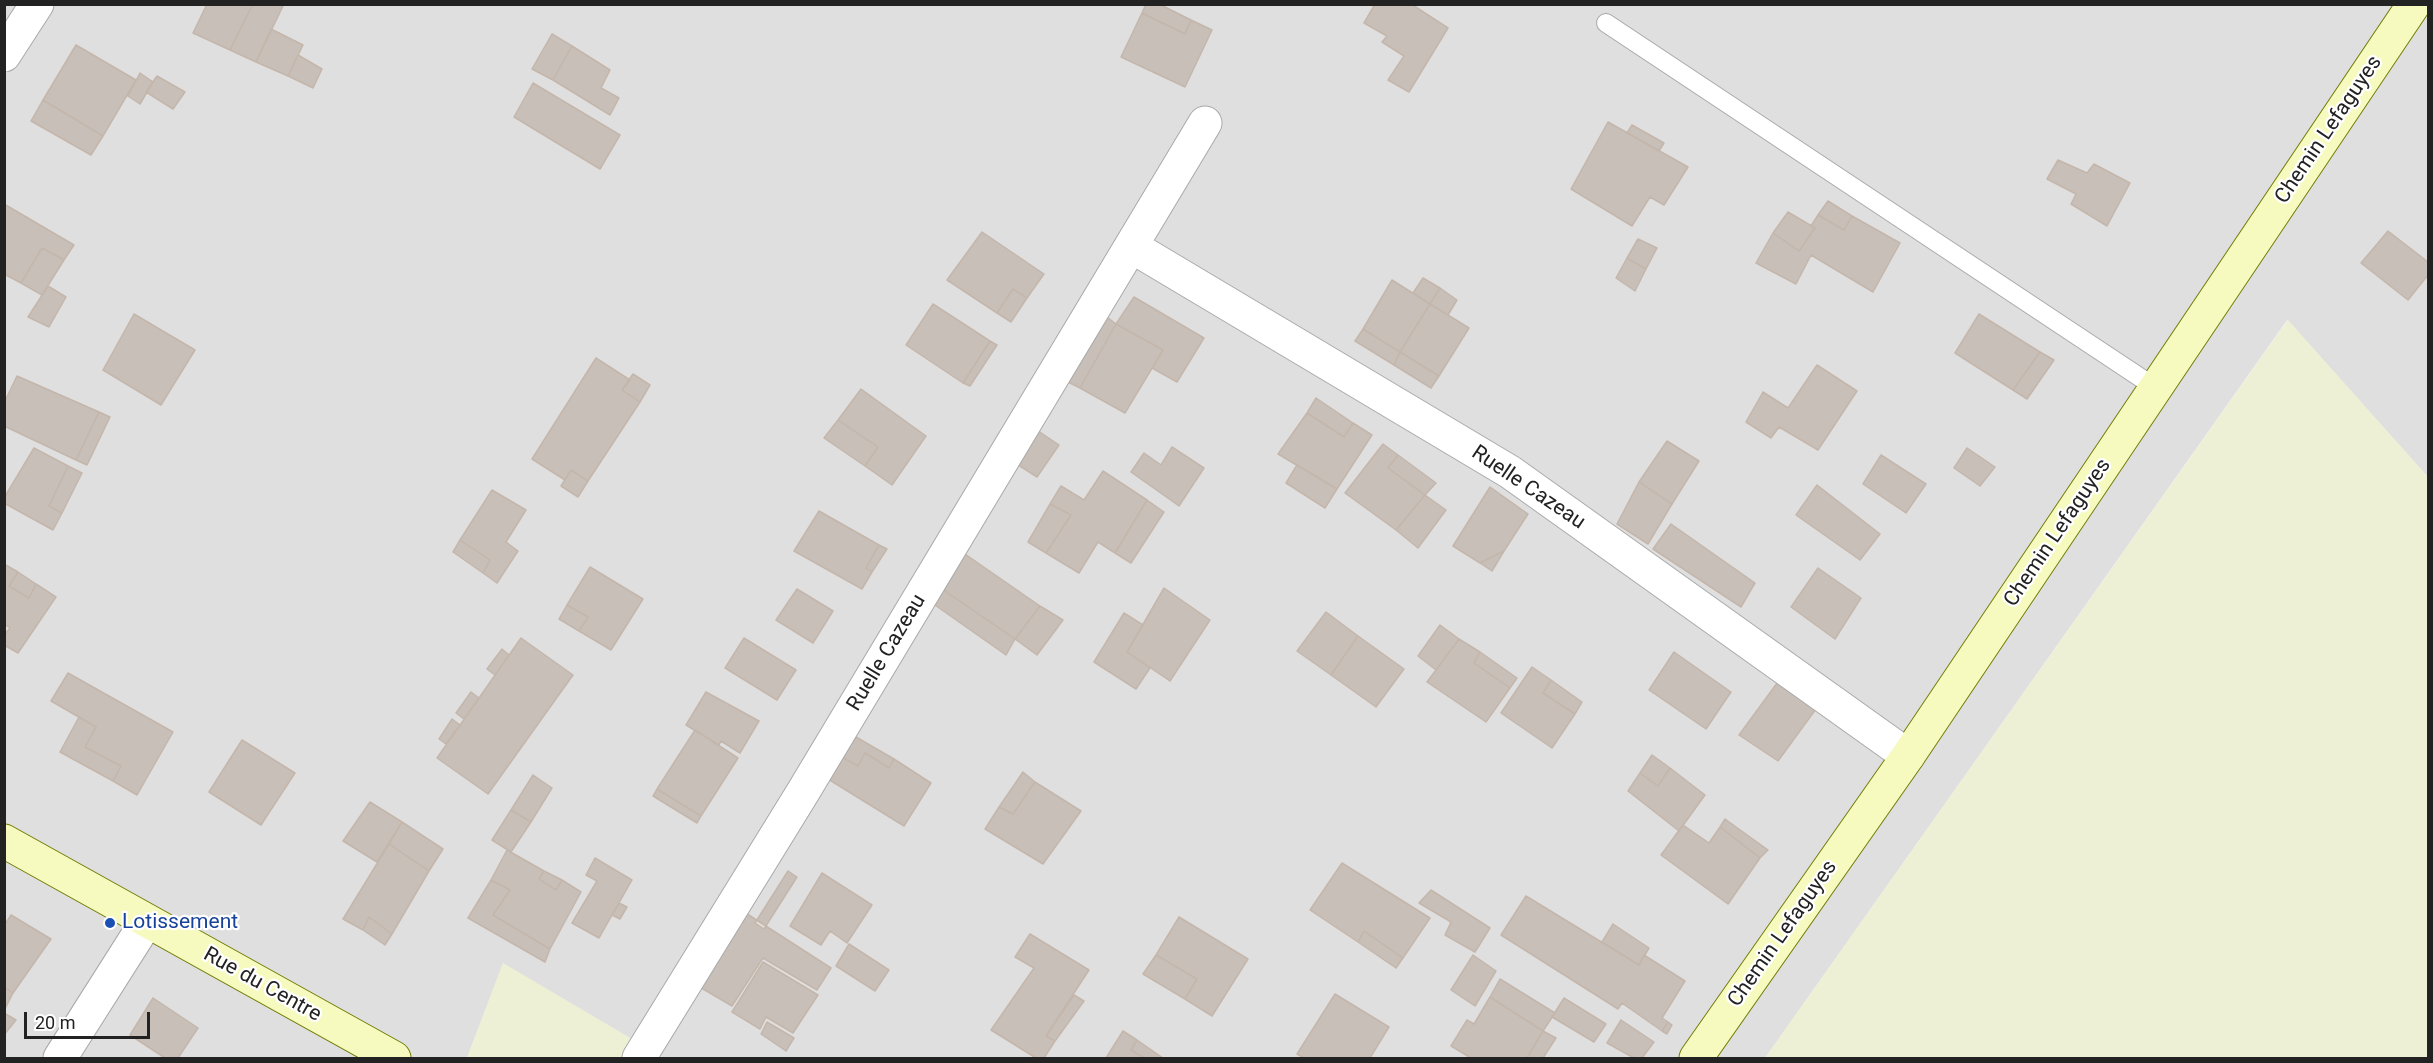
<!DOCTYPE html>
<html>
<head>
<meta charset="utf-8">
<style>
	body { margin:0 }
	#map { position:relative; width:2433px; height:1063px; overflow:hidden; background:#f2efe9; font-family:Roboto,sans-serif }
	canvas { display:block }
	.frame { position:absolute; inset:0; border:6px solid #222; pointer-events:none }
	.scale { position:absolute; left:24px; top:1012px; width:126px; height:27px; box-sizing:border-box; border:3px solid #222; border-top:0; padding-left:8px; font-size:18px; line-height:21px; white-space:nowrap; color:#222; -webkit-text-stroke:4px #fff; paint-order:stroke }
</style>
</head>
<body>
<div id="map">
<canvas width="2433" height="1063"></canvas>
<div class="frame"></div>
<div class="scale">20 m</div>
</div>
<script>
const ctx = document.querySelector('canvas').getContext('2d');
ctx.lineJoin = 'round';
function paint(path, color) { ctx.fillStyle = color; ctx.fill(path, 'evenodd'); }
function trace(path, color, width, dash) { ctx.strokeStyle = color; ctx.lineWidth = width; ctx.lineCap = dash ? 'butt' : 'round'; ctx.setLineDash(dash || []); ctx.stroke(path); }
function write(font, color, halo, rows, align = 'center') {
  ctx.font = font + ' Roboto,sans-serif'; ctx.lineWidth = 4.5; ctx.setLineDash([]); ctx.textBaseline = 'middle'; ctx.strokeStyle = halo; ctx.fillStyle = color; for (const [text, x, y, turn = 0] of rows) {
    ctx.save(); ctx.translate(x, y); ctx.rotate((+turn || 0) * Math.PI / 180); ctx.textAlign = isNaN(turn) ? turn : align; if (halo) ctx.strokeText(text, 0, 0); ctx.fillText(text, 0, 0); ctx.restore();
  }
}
paint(new Path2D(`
	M 5,5 L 2428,5 L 2428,477 L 2287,320 L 1765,1058 L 664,1058 L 503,964 L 467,1058 L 5,1058 Z`), '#e0dfdf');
paint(new Path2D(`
	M 2288,320 L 2428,477 L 2428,1058 L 1765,1058 Z
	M 503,963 L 664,1058 L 467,1058 Z`), '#eef0d5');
const building = new Path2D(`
	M 207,4 L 253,4 L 230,50 L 193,33 Z
	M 253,4 L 284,4 L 256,62 L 230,50 Z
	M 1146,4 L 1159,4 L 1191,20 L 1185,34 L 1142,13 Z
	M 1375,4 L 1411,4 L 1448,28 L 1409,92 L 1388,80 L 1404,56 L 1382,42 L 1387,36 L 1364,23 Z
	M 1142,13 L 1185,34 L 1191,20 L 1212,30 L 1185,87 L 1121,57 Z
	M 271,29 L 303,45 L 288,76 L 256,62 Z
	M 552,34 L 572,46 L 553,80 L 532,69 Z
	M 76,45 L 136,80 L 103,136 L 43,100 Z
	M 572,46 L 610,70 L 601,88 L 619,98 L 610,115 L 553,80 Z
	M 298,55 L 322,69 L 313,88 L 288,76 Z
	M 140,73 L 153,82 L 140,104 L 128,96 Z
	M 157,76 L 185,92 L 173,109 L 146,92 Z
	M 533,83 L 620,135 L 600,169 L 514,117 Z
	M 43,100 L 103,136 L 91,155 L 31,121 Z
	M 1608,122 L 1688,167 L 1664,205 L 1650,197 L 1632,226 L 1571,189 Z
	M 1632,125 L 1664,143 L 1659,151 L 1627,133 Z
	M 2058,160 L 2087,173 L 2094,164 L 2130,183 L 2107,226 L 2071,204 L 2076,194 L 2047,179 Z
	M 1828,201 L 1852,216 L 1844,230 L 1818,215 Z
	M 4,204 L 74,245 L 64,260 L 42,248 L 21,283 L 4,274 Z
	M 1788,212 L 1815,228 L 1799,251 L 1773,233 Z
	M 1818,215 L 1844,230 L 1852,216 L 1900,243 L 1873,292 L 1811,255 L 1796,284 L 1756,263 L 1773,233 L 1799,251 L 1815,228 L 1811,226 Z
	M 2388,231 L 2428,262 L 2428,275 L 2408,300 L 2361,263 Z
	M 982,232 L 1044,274 L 1027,298 L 1013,289 L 997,313 L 947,280 Z
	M 1638,239 L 1657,248 L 1646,269 L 1627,258 Z
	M 42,248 L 64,260 L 42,295 L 21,283 Z
	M 1627,258 L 1646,269 L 1635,291 L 1616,278 Z
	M 1423,278 L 1440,288 L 1430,304 L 1413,293 Z
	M 1392,280 L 1430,304 L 1400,352 L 1363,329 Z
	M 48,286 L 66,297 L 49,327 L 28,317 Z
	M 1440,288 L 1457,300 L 1448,315 L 1430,304 Z
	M 1013,289 L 1027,298 L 1011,322 L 997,313 Z
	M 1134,297 L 1204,338 L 1177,382 L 1152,368 L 1163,350 L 1116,324 Z
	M 933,304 L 990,341 L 963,383 L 906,345 Z
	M 1430,304 L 1469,328 L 1439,376 L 1400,352 Z
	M 134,314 L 195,350 L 161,405 L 103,370 Z
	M 1979,314 L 2040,352 L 2013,390 L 1955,353 Z
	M 1107,317 L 1116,324 L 1080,388 L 1066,381 Z
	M 1116,324 L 1163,350 L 1125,413 L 1080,388 Z
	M 1363,329 L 1400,352 L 1394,365 L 1355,341 Z
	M 990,341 L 997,345 L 970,386 L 963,383 Z
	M 1400,352 L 1439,376 L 1431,388 L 1394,365 Z
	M 2040,352 L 2054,360 L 2027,399 L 2013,390 Z
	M 596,358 L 630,380 L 622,390 L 640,402 L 588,481 L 571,470 L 565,480 L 532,459 Z
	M 1817,365 L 1857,391 L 1818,450 L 1779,427 L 1771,438 L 1746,422 L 1763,392 L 1788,408 Z
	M 633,374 L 650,385 L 640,402 L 622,390 Z
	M 17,376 L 99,412 L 76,460 L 4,426 L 4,403 Z
	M 861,389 L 926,436 L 892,485 L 865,466 L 878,447 L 838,420 Z
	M 1316,398 L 1353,423 L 1344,437 L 1307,413 Z
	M 99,412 L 110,417 L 87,465 L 76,460 Z
	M 1307,413 L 1344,437 L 1353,423 L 1372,435 L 1337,489 L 1278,454 Z
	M 838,420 L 878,447 L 865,466 L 824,438 Z
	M 1031,426 L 1059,445 L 1037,477 L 1009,459 Z
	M 1667,441 L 1699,461 L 1672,504 L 1639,482 Z
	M 1383,444 L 1398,455 L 1388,468 L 1425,495 L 1396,530 L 1345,493 Z
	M 1172,447 L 1204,468 L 1179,506 L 1131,472 L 1144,453 L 1161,465 Z
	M 34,448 L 68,466 L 49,506 L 62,513 L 53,530 L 4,503 L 4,498 Z
	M 1967,448 L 1995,467 L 1980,486 L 1954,468 Z
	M 1398,455 L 1436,483 L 1425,495 L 1388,468 Z
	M 1881,455 L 1926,484 L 1906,513 L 1863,484 Z
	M 1297,465 L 1337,489 L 1325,508 L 1286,483 Z
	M 68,466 L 82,473 L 62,513 L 49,506 Z
	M 571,470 L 588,481 L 578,497 L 561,486 Z
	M 1103,471 L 1147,500 L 1115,553 L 1098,542 L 1079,573 L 1046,553 L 1071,515 L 1050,504 L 1061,486 L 1084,500 Z
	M 1639,482 L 1672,504 L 1648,544 L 1617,524 Z
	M 1817,485 L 1880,534 L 1860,560 L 1796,515 Z
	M 1490,487 L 1528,514 L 1504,551 L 1480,563 L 1453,546 Z
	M 492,490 L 526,510 L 506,542 L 518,551 L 497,583 L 483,573 L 490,560 L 460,540 Z
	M 1425,495 L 1446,510 L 1418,548 L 1396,530 Z
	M 1147,500 L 1164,512 L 1131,563 L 1115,553 Z
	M 1050,504 L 1071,515 L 1046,553 L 1028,542 Z
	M 819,511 L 879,545 L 866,568 L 872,572 L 862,589 L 794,551 Z
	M 1671,524 L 1755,583 L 1741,607 L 1653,549 Z
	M 460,540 L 490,560 L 483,573 L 453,552 Z
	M 879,545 L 887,549 L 872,572 L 866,568 Z
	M 1504,551 L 1492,571 L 1480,563 Z
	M 965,554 L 1040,606 L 1015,639 L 942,589 Z
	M 4,564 L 18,572 L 9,586 L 29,598 L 36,584 L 56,597 L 18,653 L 4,645 L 4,635 L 10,628 L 4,624 Z
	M 590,567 L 643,599 L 611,650 L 579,631 L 588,617 L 567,605 Z
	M 1818,568 L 1861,598 L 1835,639 L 1791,607 Z
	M 18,572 L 36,584 L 29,598 L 9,586 Z
	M 1164,588 L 1210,620 L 1170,681 L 1127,652 Z
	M 797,589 L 833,611 L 813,643 L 776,620 Z
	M 942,589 L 1015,639 L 1006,655 L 932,603 Z
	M 567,605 L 588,617 L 579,631 L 559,619 Z
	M 1040,606 L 1063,620 L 1037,655 L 1015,639 Z
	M 1326,612 L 1358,636 L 1331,675 L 1297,651 Z
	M 1124,613 L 1143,625 L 1127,652 L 1150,668 L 1136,689 L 1094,662 Z
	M 1440,625 L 1459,639 L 1436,670 L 1418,656 Z
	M 1358,636 L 1404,669 L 1376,707 L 1331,675 Z
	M 521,638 L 573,675 L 488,794 L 437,758 Z
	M 744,638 L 796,670 L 777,700 L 725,668 Z
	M 1459,639 L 1480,652 L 1474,663 L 1510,688 L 1486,722 L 1427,682 Z
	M 502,649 L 509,655 L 495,675 L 487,669 Z
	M 1480,652 L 1517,678 L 1510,688 L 1474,663 Z
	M 1674,652 L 1731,692 L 1706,729 L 1649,690 Z
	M 1532,667 L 1551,680 L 1543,693 L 1575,714 L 1552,748 L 1501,713 Z
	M 68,673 L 173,732 L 137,795 L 113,781 L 121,766 L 85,747 L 96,727 L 51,701 Z
	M 1783,675 L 1821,702 L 1778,761 L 1739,735 Z
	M 1551,680 L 1582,702 L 1575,714 L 1543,693 Z
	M 471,692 L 479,698 L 464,719 L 456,713 Z
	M 706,692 L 759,721 L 740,753 L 721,741 L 719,745 L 686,725 Z
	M 79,717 L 96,727 L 85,747 L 121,766 L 113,781 L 60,752 Z
	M 452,719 L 460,725 L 446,744 L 439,739 Z
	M 695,730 L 738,758 L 701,816 L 657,789 Z
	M 856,737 L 894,759 L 889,768 L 865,753 L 858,766 L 842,757 Z
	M 242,740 L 295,773 L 261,825 L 209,792 Z
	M 865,753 L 889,768 L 894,759 L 931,783 L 904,826 L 828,779 L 842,757 L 858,766 Z
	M 1652,755 L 1670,768 L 1658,786 L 1640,773 Z
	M 1670,768 L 1705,795 L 1679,831 L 1628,791 L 1640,773 L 1658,786 Z
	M 1023,772 L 1035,782 L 1013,814 L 999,807 Z
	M 533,775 L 552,788 L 531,822 L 511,810 Z
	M 1035,782 L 1081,811 L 1043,864 L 985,829 L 999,807 L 1013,814 Z
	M 657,789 L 701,816 L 697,823 L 653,796 Z
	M 370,802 L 402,822 L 377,862 L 343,841 Z
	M 511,810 L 531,822 L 511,852 L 492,840 Z
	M 1725,819 L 1768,850 L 1760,858 L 1720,827 Z
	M 402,822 L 443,849 L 429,871 L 389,844 Z
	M 1683,825 L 1709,843 L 1720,827 L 1760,858 L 1728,904 L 1661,855 Z
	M 389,844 L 429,871 L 392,934 L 369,917 L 363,930 L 343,919 Z
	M 507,850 L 544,871 L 539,879 L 556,890 L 562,880 L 581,892 L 550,949 L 493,915 L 510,890 L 491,880 Z
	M 595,858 L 632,880 L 599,938 L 572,923 L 597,881 L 586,875 Z
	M 1342,863 L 1430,918 L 1403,958 L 1364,931 L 1358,942 L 1310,910 Z
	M 544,871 L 562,880 L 556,890 L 539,879 Z
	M 788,871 L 797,877 L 764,929 L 755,923 Z
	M 822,873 L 872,905 L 847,943 L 830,931 L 821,945 L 790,926 Z
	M 491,880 L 510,890 L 493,915 L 550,949 L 545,962 L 468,918 Z
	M 1431,890 L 1490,928 L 1475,952 L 1445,935 L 1451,922 L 1419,903 Z
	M 1526,896 L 1639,965 L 1644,955 L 1685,981 L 1662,1018 L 1668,1022 L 1662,1031 L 1622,1003 L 1618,1009 L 1501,935 Z
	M 619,903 L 627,907 L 620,919 L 612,915 Z
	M 741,910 L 831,968 L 817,990 L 763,958 L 732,1006 L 698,986 Z
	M 11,915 L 51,939 L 13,993 L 4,987 L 4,926 Z
	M 369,917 L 392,934 L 385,945 L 363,930 Z
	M 1179,917 L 1248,959 L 1212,1016 L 1185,999 L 1197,979 L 1156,955 Z
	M 1613,924 L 1649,948 L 1639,965 L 1602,942 Z
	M 1364,931 L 1403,958 L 1396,968 L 1358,942 Z
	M 1030,934 L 1089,970 L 1046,1036 L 1055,1041 L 1044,1058 L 1036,1058 L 991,1030 L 1034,968 L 1015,957 Z
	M 849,944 L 889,970 L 875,991 L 836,966 Z
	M 1156,955 L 1197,979 L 1185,999 L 1143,974 Z
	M 1473,955 L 1496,971 L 1475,1006 L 1451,990 Z
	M 763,962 L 818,995 L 793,1033 L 766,1017 L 760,1029 L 732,1012 Z
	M 1500,979 L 1555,1013 L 1543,1031 L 1490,997 Z
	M 4,987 L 13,993 L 6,1007 L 4,1006 Z
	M 1335,994 L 1389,1027 L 1370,1058 L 1304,1058 L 1297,1054 Z
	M 1074,995 L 1084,1001 L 1055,1041 L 1046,1036 Z
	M 1490,997 L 1543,1031 L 1527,1058 L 1471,1058 L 1451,1046 L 1467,1020 L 1474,1024 Z
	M 153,998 L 198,1028 L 178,1058 L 165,1058 L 130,1035 Z
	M 1564,998 L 1606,1024 L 1594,1042 L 1552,1017 Z
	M 4,1013 L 16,1020 L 4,1035 Z
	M 1621,1020 L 1654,1042 L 1642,1058 L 1634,1058 L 1607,1043 Z
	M 767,1022 L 794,1038 L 786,1051 L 761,1034 Z
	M 1668,1022 L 1672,1025 L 1667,1034 L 1662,1031 Z
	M 1123,1031 L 1137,1040 L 1131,1050 L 1144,1058 L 1106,1058 Z
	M 1543,1031 L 1556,1038 L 1543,1058 L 1527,1058 Z
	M 1137,1040 L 1163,1058 L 1144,1058 L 1131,1050 Z`);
paint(building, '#c7bfb8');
trace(building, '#c4b6ab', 1.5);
const lane = new Path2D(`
	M 1606,23 L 2156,388`);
const street = new Path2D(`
	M 4,55 L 37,4
	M 1131,246 L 1510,472 L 1908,756
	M 60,1058 L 147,921
	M 639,1058 L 803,792 L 1205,123`);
const secondary = new Path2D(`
	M 4,841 L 394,1058
	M 1696,1058 L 1908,756 L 2414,4`);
trace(lane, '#a9a9a9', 20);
trace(street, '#a9a9a9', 35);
trace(secondary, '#707d05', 35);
trace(lane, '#fff', 18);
trace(street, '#fff', 33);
trace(secondary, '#f7fabf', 33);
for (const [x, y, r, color] of [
	[110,923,6,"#1a4fb4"]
]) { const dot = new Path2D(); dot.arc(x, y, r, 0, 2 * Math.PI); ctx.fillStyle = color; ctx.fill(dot); trace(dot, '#fff', 2); }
write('21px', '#222', '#fff', [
	["Chemin Lefaguyes",2329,130,-56],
	["Ruelle Cazeau",1528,488,34],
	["Chemin Lefaguyes",2058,533,-56],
	["Ruelle Cazeau",887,653,-59],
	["Chemin Lefaguyes",1783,934,-55],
	["Rue du Centre",262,985,29]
]);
write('21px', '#164399', '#fff', [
	["Lotissement",122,923]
], 'left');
</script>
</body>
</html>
